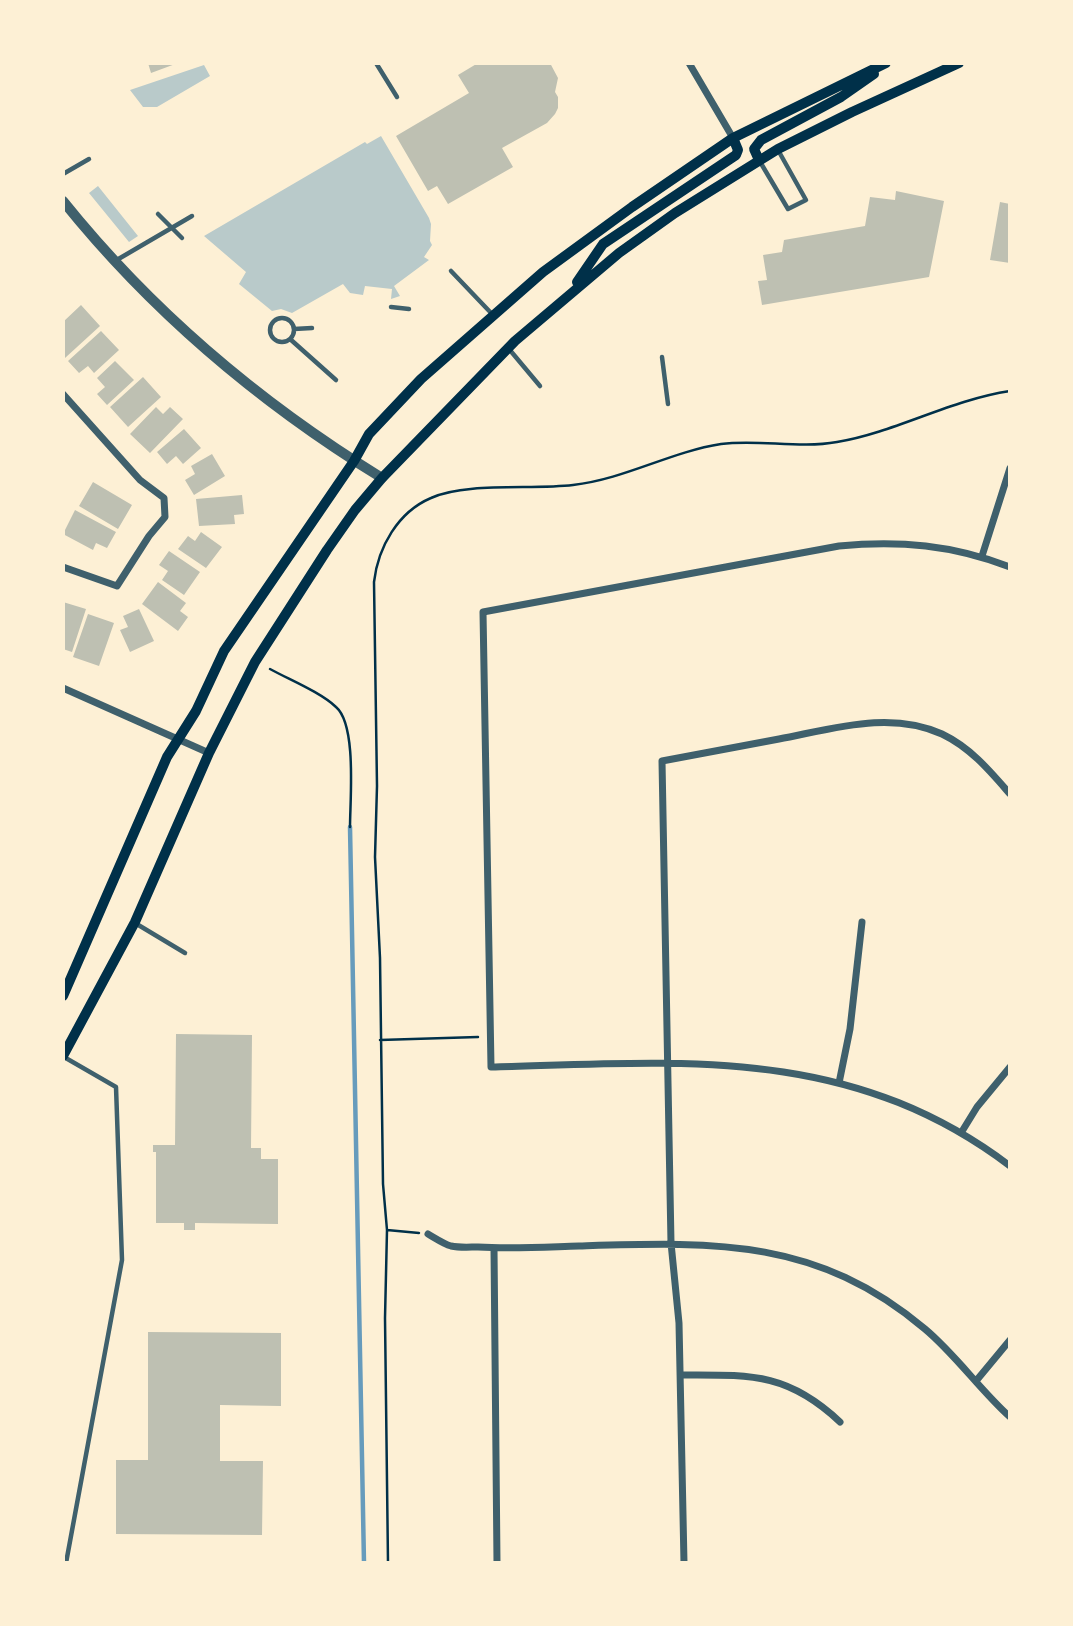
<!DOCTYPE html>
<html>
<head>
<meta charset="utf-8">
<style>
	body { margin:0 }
	#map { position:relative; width:1073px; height:1626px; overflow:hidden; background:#fdf0d5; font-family:"Source Serif 4",serif }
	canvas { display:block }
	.frame { position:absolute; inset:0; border:65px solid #fdf0d5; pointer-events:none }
</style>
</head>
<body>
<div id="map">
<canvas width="1073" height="1626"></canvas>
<div class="frame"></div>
</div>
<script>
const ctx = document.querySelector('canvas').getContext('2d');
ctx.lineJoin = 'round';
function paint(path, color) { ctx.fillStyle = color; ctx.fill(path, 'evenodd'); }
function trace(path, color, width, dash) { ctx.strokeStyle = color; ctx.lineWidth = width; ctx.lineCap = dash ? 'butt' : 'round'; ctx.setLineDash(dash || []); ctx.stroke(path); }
paint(new Path2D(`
	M 204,65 L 210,76 L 157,107 L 143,107 L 130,90 Z
	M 381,136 L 429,218 L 431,224 L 430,241 L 432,245 L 424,257 L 429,260 L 394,286 L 400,296 L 391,299 L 392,289 L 365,286 L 363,295 L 350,293 L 343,284 L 292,313 L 281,309 L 272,311 L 239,284 L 246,272 L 204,236 L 365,142 L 367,144 Z
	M 98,186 L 138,236 L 129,242 L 89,193 Z`), '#b9caca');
trace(new Path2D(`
	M 350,827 L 364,1563`), '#669bbc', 4.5);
paint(new Path2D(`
	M 148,63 L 178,63 L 151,73 Z
	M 478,63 L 550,63 L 558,78 L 555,92 L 558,97 L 558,108 L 555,114 L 547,123 L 502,148 L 513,167 L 448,204 L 437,186 L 428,191 L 396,136 L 469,93 L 458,75 Z
	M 896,191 L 944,201 L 929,277 L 762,305 L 758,281 L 767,280 L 763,255 L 782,252 L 784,240 L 865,226 L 870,197 L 895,200 Z
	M 1000,202 L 1010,204 L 1010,263 L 990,260 Z
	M 81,305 L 100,326 L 65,358 L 63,322 Z
	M 101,331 L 119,350 L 94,373 L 88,366 L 79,373 L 68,361 Z
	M 115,361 L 134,380 L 107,405 L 97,394 L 105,387 L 97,378 Z
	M 143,377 L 161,397 L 128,427 L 110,407 Z
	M 156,407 L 163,414 L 170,407 L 183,419 L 150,453 L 130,434 Z
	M 184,429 L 201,448 L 183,464 L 176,456 L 167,464 L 157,452 Z
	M 212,454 L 225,476 L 194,495 L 185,480 L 195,474 L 191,466 Z
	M 93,482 L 132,505 L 118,529 L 79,506 Z
	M 242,495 L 244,514 L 234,515 L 235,524 L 199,526 L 196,499 Z
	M 75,510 L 116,532 L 107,548 L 96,543 L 93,550 L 63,534 Z
	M 201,532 L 222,547 L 206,568 L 178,549 L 188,536 L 195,541 Z
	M 169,551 L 200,572 L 184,595 L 162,580 L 168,571 L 159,565 Z
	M 158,582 L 186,603 L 180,611 L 188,617 L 178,631 L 142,604 Z
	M 63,602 L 86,609 L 72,652 L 63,649 Z
	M 139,609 L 154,641 L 130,652 L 120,630 L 128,627 L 123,616 Z
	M 88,614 L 114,623 L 99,666 L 73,657 Z
	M 176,1034 L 252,1035 L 251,1148 L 261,1148 L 261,1159 L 278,1159 L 278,1224 L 195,1223 L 195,1230 L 184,1230 L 184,1223 L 156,1223 L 156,1152 L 153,1152 L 153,1145 L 175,1145 Z
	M 148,1332 L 281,1333 L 281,1406 L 220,1405 L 220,1461 L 263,1461 L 262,1535 L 116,1534 L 116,1460 L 148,1460 Z`), '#bec0b2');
trace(new Path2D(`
	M 270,669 C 290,680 320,692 336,707 C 357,725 350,800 350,827
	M 380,1040 L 478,1037
	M 387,1230 L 419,1233
	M 388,1563 L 385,1318 L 387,1230 L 383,1184 L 380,958 L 375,857 L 377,786 L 374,582 C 378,547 398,512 431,498 C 466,482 532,490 573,485 C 625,479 670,452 721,444 C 759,439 799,449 837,442 C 896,432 950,400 1010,391`), '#003049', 2.5);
trace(new Path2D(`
	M 376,63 L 397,97
	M 759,160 L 788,209 L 806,200 L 778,150
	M 63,174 L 89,159
	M 158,214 L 182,238
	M 115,261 L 192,216
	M 451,271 L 493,315
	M 391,307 L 409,309
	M270 330a12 12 0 1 1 24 0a12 12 0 1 1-24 0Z
	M 294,329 L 312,328
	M 290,339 L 336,380
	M 509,349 L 540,386
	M 662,357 L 668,404
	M 135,923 L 185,953
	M 64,1057 L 116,1087 L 122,1260 L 66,1563`), '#3f606c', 4.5);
trace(new Path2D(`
	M 689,63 L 733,138
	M 63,394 L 140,480 L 164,498 L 165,517 L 149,536 L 117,586 L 63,567
	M 982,556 L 1010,468
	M 1010,567 C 953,545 899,540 839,546 L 483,612 L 491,1067 C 679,1062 849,1044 1010,1166
	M 63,688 L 209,753
	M 839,1083 L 850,1029 L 862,922
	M 961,1133 L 977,1107 L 1010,1067
	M 428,1234 C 435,1238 444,1244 451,1246 C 460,1248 470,1247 478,1247 C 512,1249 545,1247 579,1246 C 713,1242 816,1237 925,1329 C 956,1355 980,1390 1010,1417
	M 494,1248 L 497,1563
	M 681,1375 C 749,1375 787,1372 840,1422
	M 976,1381 L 1010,1340
	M 684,1563 L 679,1323 L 671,1243 L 662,761 C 701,754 740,746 779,739 C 832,729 890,710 942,734 C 971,748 990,771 1010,794`), '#3f606c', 7);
trace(new Path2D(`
	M 63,201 C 153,313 260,403 382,478`), '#3f606c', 10);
trace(new Path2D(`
	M 759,160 L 754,149 L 761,140 L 841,97 L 874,74
	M 577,282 L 603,244 L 736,155 L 738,150 L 733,138
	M 63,996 L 167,757 L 196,711 L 224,651 L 354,461 L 369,434 L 421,379 L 543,272 L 632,207 L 733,138 L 886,63
	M 63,1056 L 135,922 L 209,753 L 255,662 L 327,550 L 355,510 L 382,478 L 515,341 L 619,253 L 675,213 L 778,149 L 852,112 L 959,63`), '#003049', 10);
</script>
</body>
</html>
